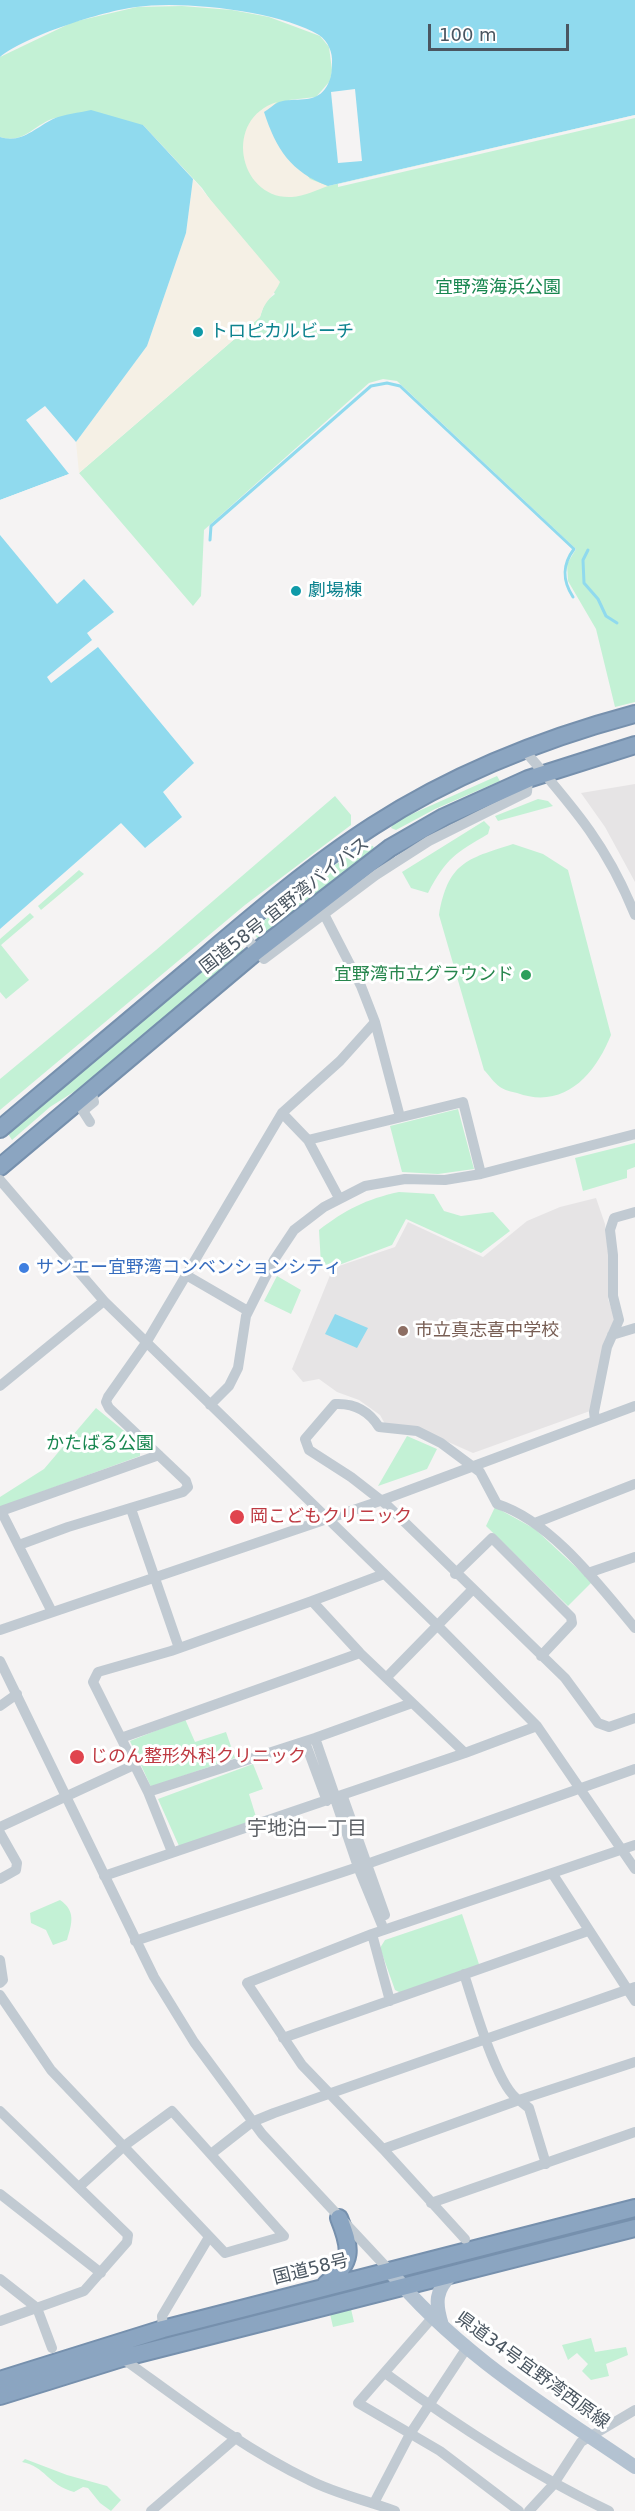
<!DOCTYPE html>
<html>
<head>
<meta charset="utf-8">
<style>
	body { margin:0 }
	#map { position:relative; width:635px; height:2511px; overflow:hidden; background:#f5f3f3; font-family:"DejaVu Sans",sans-serif }
	canvas { display:block }
	.scale { position:absolute; left:428px; top:24px; width:141px; height:27px; box-sizing:border-box; border:3px solid #4a5661; border-top:0; padding-left:8px; font-size:18px; line-height:21px; white-space:nowrap; color:#4a5661; -webkit-text-stroke:4px #fff; paint-order:stroke }
</style>
</head>
<body>
<div id="map">
<canvas width="635" height="2511"></canvas>
<div class="scale">100 m</div>
</div>
<script>
const ctx = document.querySelector('canvas').getContext('2d');
ctx.lineJoin = 'round';
function paint(path, color) { ctx.fillStyle = color; ctx.fill(path, 'evenodd'); }
function trace(path, color, width, dash) { ctx.strokeStyle = color; ctx.lineWidth = width; ctx.lineCap = dash ? 'butt' : 'round'; ctx.setLineDash(dash || []); ctx.stroke(path); }
function write(font, color, halo, rows, align = 'center') {
  ctx.font = font + ' "DejaVu Sans","Noto Sans JP",sans-serif'; ctx.lineWidth = 6; ctx.setLineDash([]); ctx.textBaseline = 'middle'; ctx.strokeStyle = halo; ctx.fillStyle = color; for (const [text, x, y, turn = 0] of rows) {
    ctx.save(); ctx.translate(x, y); ctx.rotate((+turn || 0) * Math.PI / 180); ctx.textAlign = isNaN(turn) ? turn : align; if (halo) ctx.strokeText(text, 0, 0); ctx.fillText(text, 0, 0); ctx.restore();
  }
}
paint(new Path2D(`
	M 635,784 L 635,882 L 605,827 L 581,793 Z
	M 596,1198 L 605,1224 L 609,1261 L 608,1299 L 615,1319 L 590,1411 L 473,1453 L 419,1429 L 385,1424 L 380,1415 L 359,1400 L 337,1392 L 319,1379 L 303,1382 L 292,1369 L 333,1268 L 395,1247 L 408,1222 L 483,1257 L 527,1221 L 560,1207 Z`), '#e6e4e5');
paint(new Path2D(`
	M 182,6 L 232,10 L 269,17 L 320,36 L 329,47 L 332,70 L 330,81 L 316,97 L 289,100 L 328,186 L 635,115 L 635,702 L 615,707 L 596,629 L 568,581 L 567,564 L 576,549 L 397,381 L 383,379 L 369,383 L 204,530 L 201,596 L 193,606 L 79,473 L 260,317 L 265,302 L 275,294 L 202,188 L 143,125 C 126,124 67,115 55,118 C 34,124 24,145 0,137 L 0,57 L 73,22 L 137,7 Z
	M 497,776 L 500,781 L 435,809 L 396,830 L 391,828 L 394,822 Z
	M 335,796 L 351,815 L 351,825 L 245,905 L 0,1110 L 0,1079 L 156,950 Z
	M 538,799 L 548,801 L 553,806 L 498,821 L 495,816 Z
	M 484,821 L 490,827 L 488,834 C 456,853 446,858 428,893 L 411,888 L 402,872 Z
	M 513,844 L 543,854 L 568,870 L 611,1035 C 595,1075 564,1110 517,1093 C 512,1092 504,1090 500,1087 C 494,1083 489,1075 484,1070 L 439,915 C 448,863 466,859 513,844 Z
	M 365,845 L 373,846 L 375,851 L 260,941 L 253,933 L 255,928 L 326,871 Z
	M 79,870 L 84,874 L 41,910 L 38,906 Z
	M 30,913 L 34,917 L 1,945 L 29,980 L 6,999 L 0,992 L 0,939 Z
	M 232,942 L 241,943 L 243,948 L 241,954 L 86,1084 L 50,1107 L 12,1140 L 7,1132 Z
	M 458,1109 L 474,1169 L 438,1174 L 402,1172 L 390,1126 Z
	M 635,1143 L 635,1167 L 627,1170 L 627,1178 L 583,1191 L 575,1158 Z
	M 399,1192 L 434,1194 L 444,1211 L 461,1216 L 493,1212 L 510,1231 L 481,1253 L 406,1219 L 392,1245 L 331,1268 L 321,1265 L 319,1230 C 345,1210 366,1199 399,1192 Z
	M 277,1276 L 301,1290 L 291,1314 L 264,1301 Z
	M 96,1408 L 140,1444 L 140,1456 L 0,1507 L 0,1497 L 44,1469 Z
	M 407,1436 L 437,1449 L 427,1469 L 378,1486 Z
	M 495,1507 L 535,1529 L 592,1582 L 568,1606 L 486,1526 Z
	M 185,1719 L 195,1742 L 226,1732 L 235,1758 L 151,1787 L 130,1741 Z
	M 253,1764 L 263,1789 L 249,1794 L 257,1820 L 179,1846 L 158,1799 Z
	M 60,1900 C 76,1911 72,1923 67,1940 L 53,1945 L 46,1930 L 31,1923 L 30,1913 Z
	M 462,1914 L 480,1967 L 401,1993 L 395,1990 L 380,1948 L 385,1940 Z
	M 351,2309 L 354,2322 L 333,2327 L 330,2314 Z
	M 591,2338 L 595,2352 L 626,2347 L 628,2355 L 606,2364 L 609,2376 L 591,2380 L 582,2371 L 588,2364 L 577,2353 L 568,2360 L 562,2345 Z
	M 25,2459 L 67,2475 L 107,2486 L 121,2500 L 111,2511 L 100,2503 L 88,2488 L 83,2487 L 74,2492 C 48,2485 45,2466 22,2462 Z`), '#c3f1d5');
paint(new Path2D(`
	M 277,102 L 265,113 L 310,179 L 328,186 C 317,190 304,196 292,197 C 239,200 222,119 277,102 Z
	M 193,179 L 280,282 C 275,295 263,302 260,317 L 79,473 L 76,442 L 147,346 L 186,233 Z`), '#f5f0e5');
paint(new Path2D(`
	M 0,0 L 635,0 L 635,115 L 328,186 C 291,172 276,149 264,112 C 269,109 274,104 279,102 C 295,97 314,104 325,89 C 331,81 332,72 332,63 C 333,53 328,41 319,35 C 280,11 182,0 136,7 C 103,11 25,36 0,57 Z
	M 91,110 L 143,125 L 193,179 L 186,233 L 147,346 L 76,442 L 45,406 L 26,420 L 69,474 L 0,500 L 0,137 C 21,144 35,128 53,119 C 64,114 79,113 91,110 Z
	M 0,535 L 57,604 L 84,579 L 114,612 L 87,633 L 92,640 L 47,677 L 51,683 L 98,647 L 194,763 L 163,792 L 182,817 L 145,848 L 121,823 L 0,929 Z
	M 335,1314 L 368,1328 L 357,1348 L 325,1334 Z`), '#90daee');
paint(new Path2D(`
	M 355,89 L 362,161 L 338,163 L 331,92 Z
	M 635,115 L 635,118 L 338,187 L 338,184 Z
	M 69,474 L 70,476 L 0,503 L 0,500 Z`), '#f5f3f3');
trace(new Path2D(`
	M 210,540 L 211,526 L 371,386 L 387,383 L 400,386 L 574,549 C 562,565 562,580 573,597
	M 588,550 L 583,560 L 584,583 L 598,599 L 606,616 L 617,623`), '#90daee', 3);
const highway = new Path2D(`
	M 0,1129 C 63,1076 125,1024 188,971 C 247,921 308,868 373,826 C 452,775 545,738 635,714
	M 0,1167 L 257,951 L 390,848 L 444,817 L 528,779 L 635,745
	M 326,2284 C 354,2262 351,2248 339,2218
	M 0,2380 L 163,2329 L 635,2208
	M 0,2396 L 122,2358 L 635,2228`);
trace(highway, '#7690ad', 20);
trace(new Path2D(`
	M 525,751 C 574,808 607,845 635,915
	M 324,914 L 361,986 L 375,1022 L 400,1117
	M 238,928 L 264,959 L 376,875 L 429,841 L 527,792 L 528,779
	M 282,1113 L 308,1140 L 339,1198
	M 90,1122 L 83,1111 L 94,1102 L 91,1090
	M 308,1140 L 463,1102 L 481,1174
	M 0,1180 L 104,1301 L 437,1625 L 537,1726 L 635,1869
	M 186,1275 L 248,1311
	M 612,1335 L 635,1328
	M 0,1386 L 104,1301
	M 210,1405 L 229,1386 L 238,1368 L 246,1316 L 274,1260 L 294,1230 L 324,1207 L 365,1186 L 405,1179 L 445,1180 L 481,1174 L 635,1134
	M 595,1420 L 594,1412 L 607,1347 L 619,1320 L 613,1296 L 613,1255 L 610,1230 L 614,1218 L 635,1212
	M 131,1509 L 179,1648
	M 535,1523 L 635,1484
	M 19,1545 L 68,1527 L 183,1492 L 188,1487 L 186,1481 L 109,1408 L 106,1402 L 108,1397 L 146,1343 L 282,1113 L 340,1061 L 375,1022
	M 588,1573 L 635,1557
	M 455,1574 L 492,1538 L 571,1617 L 572,1623 L 541,1656
	M 312,1601 L 384,1574
	M 52,1612 L 1,1511 L 159,1455
	M 635,1628 C 599,1585 551,1521 497,1504 L 480,1472 L 441,1443 L 417,1431 L 379,1427 C 369,1411 354,1403 335,1404 L 305,1439 L 309,1450 L 351,1477 L 387,1505 L 565,1678 L 598,1723 L 609,1727 L 635,1718
	M 0,1630 L 380,1501 L 635,1406
	M 0,1661 L 154,1977 L 194,2042 L 262,2134 L 389,2270
	M 387,1677 L 472,1590
	M 0,1706 L 17,1694
	M 121,1738 L 360,1653
	M 315,1738 L 336,1799
	M 305,1742 L 327,1801
	M 465,1753 L 537,1726
	M 148,1792 L 315,1738 L 412,1703
	M 343,1797 L 385,1915
	M 335,1799 L 358,1867 L 384,1930
	M 0,1827 L 134,1765
	M 0,1833 L 17,1863 L 16,1870 L 0,1879
	M 552,1873 L 635,2001
	M 104,1876 L 465,1753 L 360,1653 L 312,1601 L 171,1651 L 98,1672 L 93,1682 L 148,1792 L 172,1852
	M 372,1934 L 390,2001
	M 135,1941 L 367,1864 L 635,1769
	M 0,1960 L 3,1980 L 0,1983
	M 464,1974 C 473,2001 497,2088 519,2100 L 635,2062
	M 0,1995 L 51,2070 L 225,2253 L 284,2236 L 172,2111 L 124,2146 L 79,2187
	M 283,2038 L 588,1931
	M 0,2111 L 128,2235 L 127,2242 L 84,2291 L 0,2321
	M 383,2149 L 302,2065 L 247,1983 L 372,1934 L 635,1845
	M 211,2154 L 252,2122 L 274,2113 L 635,1987
	M 0,2194 L 101,2273
	M 431,2203 L 635,2132
	M 465,2239 L 383,2149 L 519,2100 L 529,2108 L 546,2164
	M 0,2279 L 37,2308 L 52,2348
	M 432,2318 L 358,2403 L 440,2451 L 519,2511
	M 163,2329 L 162,2316 L 209,2237
	M 122,2358 C 182,2401 242,2448 309,2480 C 336,2494 366,2500 395,2511
	M 385,2373 C 456,2425 529,2473 609,2511
	M 374,2503 L 410,2434 L 466,2349
	M 151,2511 L 237,2437
	M 529,2511 L 553,2485 L 581,2442 L 635,2410`), '#c1cad2', 10);
trace(new Path2D(`
	M 389,2270 C 457,2353 547,2407 635,2467
	M 442,2325 C 435,2303 435,2290 452,2274`), '#b3c2d1', 14);
trace(highway, '#8ba5c1', 16);
for (const [x, y, r, color] of [
	[198,332,6,"#0f9aa8"],
	[296,591,6,"#0f9aa8"],
	[526,975,6,"#2e9e5b"],
	[24,1268,6,"#3f7fe0"],
	[403,1331,6,"#8d6e63"],
	[237,1517,8,"#e0444e"],
	[77,1757,8,"#e0444e"]
]) { const dot = new Path2D(); dot.arc(x, y, r, 0, 2 * Math.PI); ctx.fillStyle = color; ctx.fill(dot); trace(dot, '#fff', 2); }
write('18px', '#17864f', '#fff', [
	["宜野湾海浜公園",498,288],
	["かたばる公園",100,1444]
]);
write('18px', '#0d838f', '#fff', [
	["トロピカルビーチ",210,332],
	["劇場棟",308,591]
], 'left');
write('18px', '#4a5661', '#fff', [
	["国道58号 宜野湾バイパス",285,906,-38],
	["国道58号",311,2270,-14],
	["県道34号宜野湾西原線",532,2371,36]
]);
write('18px', '#27864d', '#fff', [
	["宜野湾市立グラウンド",514,975]
], 'right');
write('18px', '#366cbe', '#fff', [
	["サンエー宜野湾コンベンションシティ",36,1268]
], 'left');
write('18px', '#785e54', '#fff', [
	["市立真志喜中学校",415,1331]
], 'left');
write('18px', '#be3a42', '#fff', [
	["岡こどもクリニック",250,1517],
	["じのん整形外科クリニック",90,1757]
], 'left');
write('20px', '#5f6368', '#fff', [
	["宇地泊一丁目",307,1830]
]);
</script>
</body>
</html>
